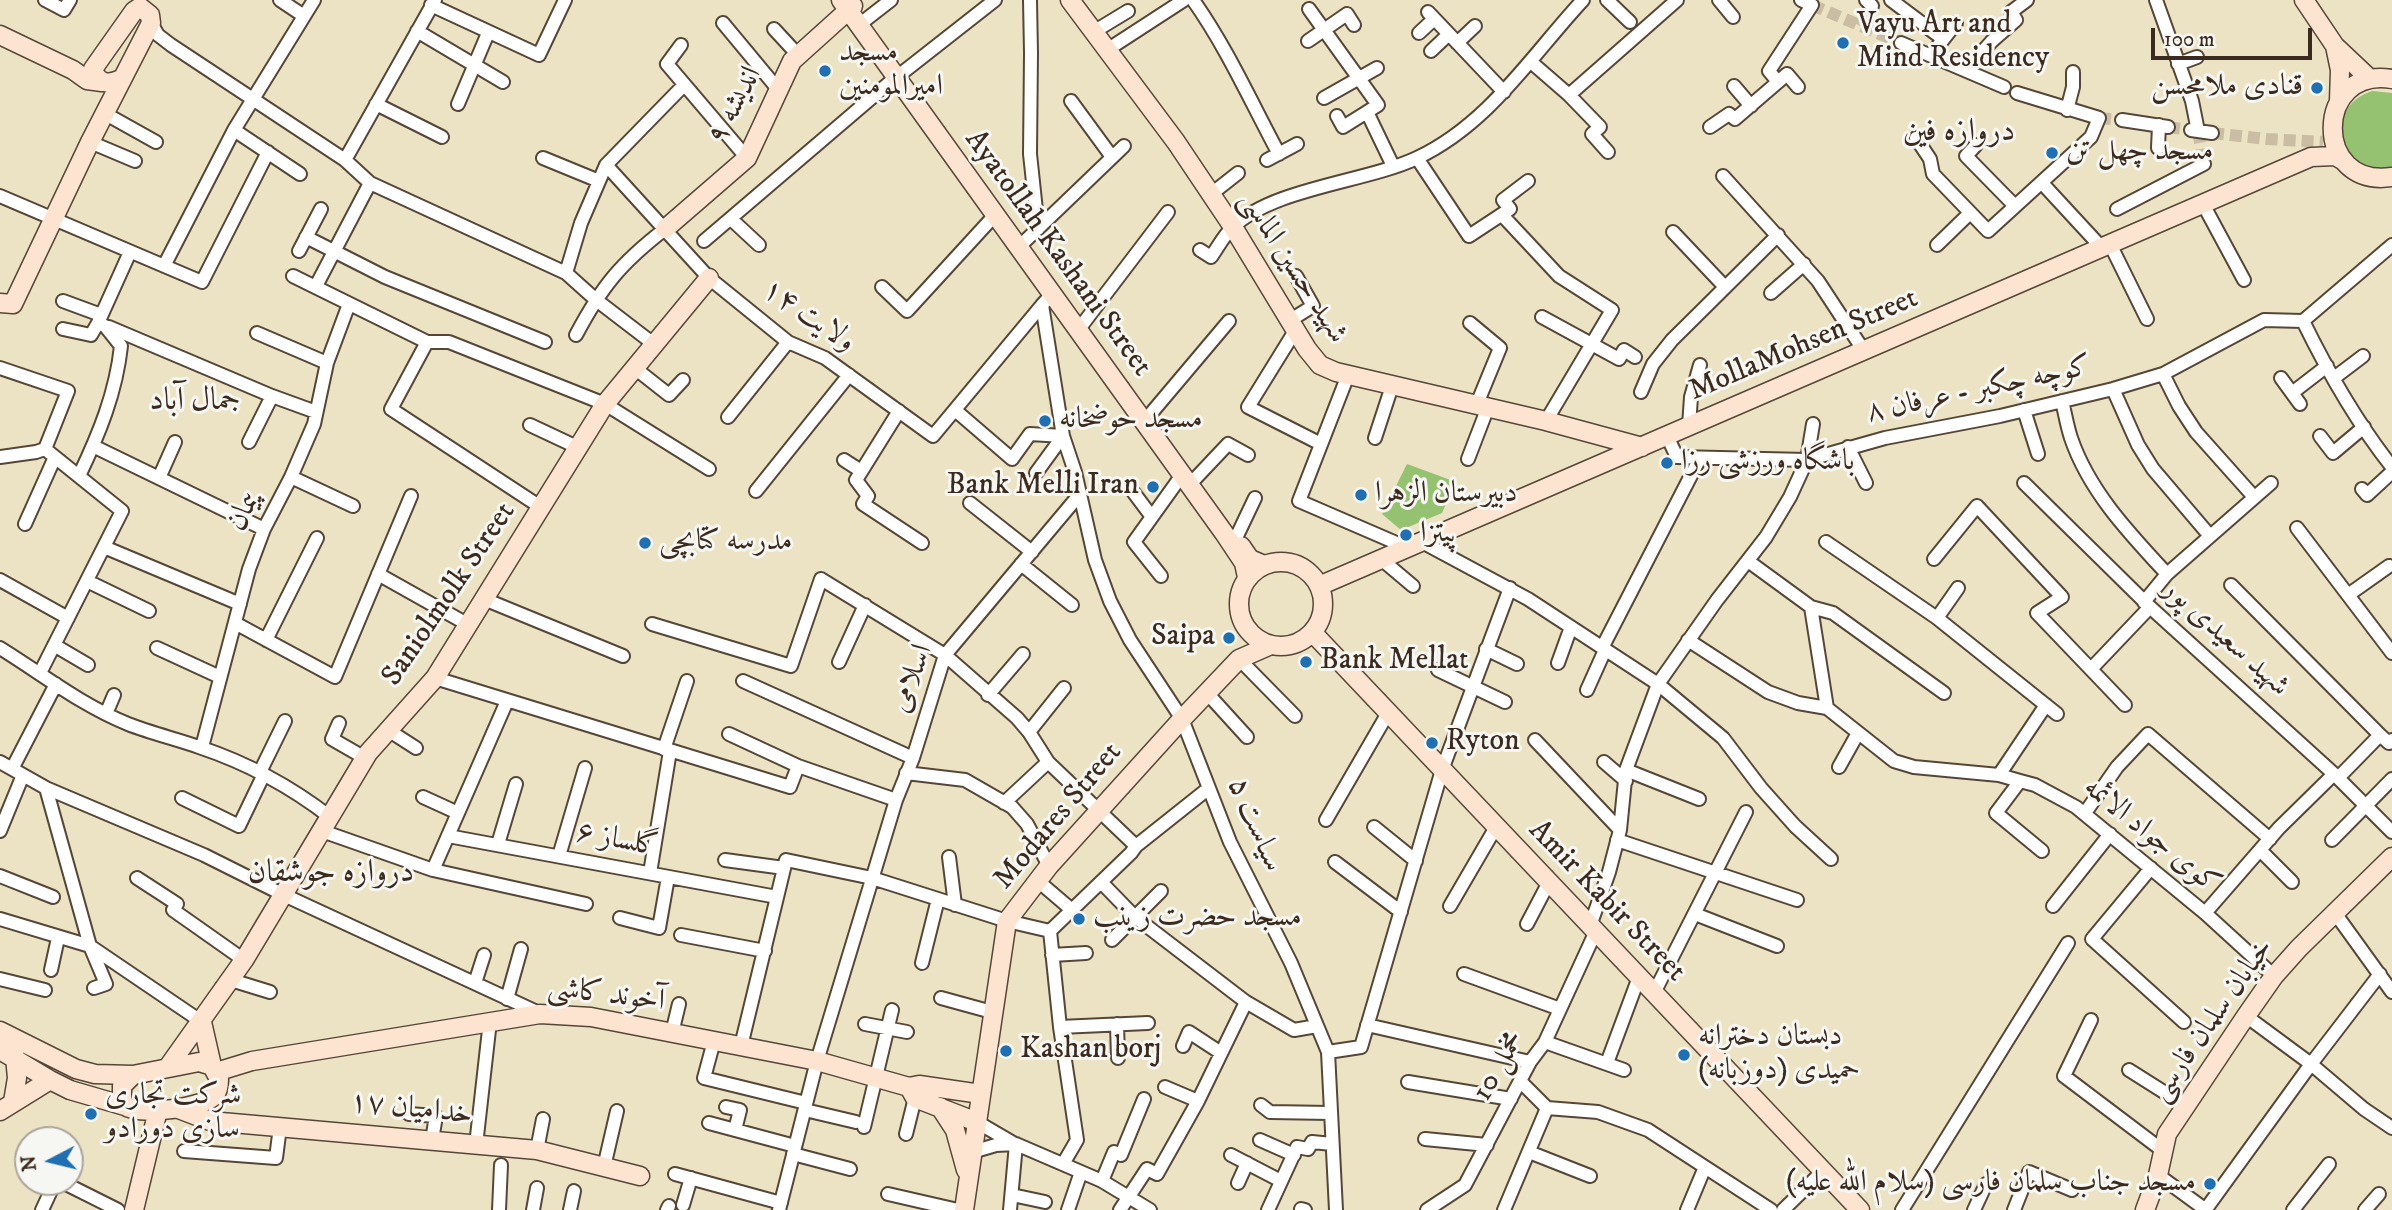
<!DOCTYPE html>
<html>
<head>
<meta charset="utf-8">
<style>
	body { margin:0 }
	#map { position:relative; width:2392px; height:1210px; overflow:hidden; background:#ece3c5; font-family:"IM FELL DW Pica",serif }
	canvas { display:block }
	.north { position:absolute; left:14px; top:1126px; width:70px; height:70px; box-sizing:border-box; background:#f6f6f2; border:2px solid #aba49d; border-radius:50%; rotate:263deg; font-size:19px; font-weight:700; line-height:28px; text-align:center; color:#3b2a1e }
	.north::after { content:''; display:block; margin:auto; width:24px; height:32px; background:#1f6fb2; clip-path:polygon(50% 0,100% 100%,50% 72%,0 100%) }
	.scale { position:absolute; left:2151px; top:28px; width:161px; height:32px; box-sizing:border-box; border:4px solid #3b2a1e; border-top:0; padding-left:9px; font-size:21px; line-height:24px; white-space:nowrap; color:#3b2a1e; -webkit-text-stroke:5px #f6f6f2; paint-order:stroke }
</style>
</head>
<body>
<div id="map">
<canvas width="2392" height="1210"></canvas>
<div class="north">N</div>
<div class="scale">100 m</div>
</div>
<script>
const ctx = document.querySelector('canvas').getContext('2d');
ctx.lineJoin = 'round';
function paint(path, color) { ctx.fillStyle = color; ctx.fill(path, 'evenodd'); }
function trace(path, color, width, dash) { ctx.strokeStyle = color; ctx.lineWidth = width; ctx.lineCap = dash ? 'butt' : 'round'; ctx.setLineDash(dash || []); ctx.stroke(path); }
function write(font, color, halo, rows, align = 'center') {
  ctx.font = font + ' "IM FELL DW Pica",Amiri,serif'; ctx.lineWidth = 6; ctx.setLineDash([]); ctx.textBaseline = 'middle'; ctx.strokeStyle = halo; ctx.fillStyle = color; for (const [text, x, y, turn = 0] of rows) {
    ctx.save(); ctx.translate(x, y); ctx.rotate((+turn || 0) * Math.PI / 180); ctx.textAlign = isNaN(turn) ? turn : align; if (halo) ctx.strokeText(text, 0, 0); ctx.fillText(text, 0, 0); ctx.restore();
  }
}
paint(new Path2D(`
	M 2373,91 L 2392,93 L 2392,167 C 2339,178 2321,105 2373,91 Z
	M 1407,464 L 1456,482 L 1442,513 L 1401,530 L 1382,514 Z`), '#94c270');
trace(new Path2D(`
	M 1812,5 L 1901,43
	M 1860,26 L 1872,6 L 1879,0
	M 2099,118 L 2122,120
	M 2168,127 L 2190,130
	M 2198,131 L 2204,164
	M 2212,133 L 2267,139 L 2323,142`), '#c9bea4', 12, [12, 6]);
const street = new Path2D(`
	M 45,0 L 64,10 L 70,0
	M 280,0 L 304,16
	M 1030,0 L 1031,53 L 1030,154 L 1038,229
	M 1193,0 C 1227,48 1251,102 1279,154
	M 1607,0 L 1630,22
	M 1719,0 L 1733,17
	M 1866,0 L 1872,6
	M 1891,0 L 1943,39
	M 2156,0 L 2192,101 L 2198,131
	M 431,5 L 539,55 L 565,0
	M 1309,9 L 1378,105 L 1367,112 L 1393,166
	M 1428,12 L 1504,92
	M 864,21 L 891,0
	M 151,23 L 158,35 L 171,45 L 345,160 L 370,183 L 566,273 L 595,299 L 655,345
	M 723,23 L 777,88
	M 774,29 L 798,55
	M 417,31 L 503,82
	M 1095,31 L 1128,11
	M 1419,33 L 1434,19
	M 1308,41 L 1347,14 L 1354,25
	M 1457,43 L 1475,26
	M 1901,43 L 2004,87
	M 681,45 L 667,64 L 747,158
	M 1107,50 L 1184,0
	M 1431,51 L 1449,34
	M 1931,55 L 1956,23
	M 1531,62 L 1569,95 L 1677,0
	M 2178,64 L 2197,57
	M 1967,69 L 1992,41 L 2016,20 L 2011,12 L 2027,0
	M 902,73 L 995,0
	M 1734,86 L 1751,106
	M 1798,87 L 1787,74 L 1778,82 L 1769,71 L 1812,5 L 1801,0
	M 1569,95 L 1600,127 L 1592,134 L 1608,152
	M 1324,98 L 1377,68
	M 1071,101 L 1112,157
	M 376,104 L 442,137
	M 458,104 L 488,33
	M 2067,110 L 2073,87 L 2073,72
	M 104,113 L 156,142
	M 1337,116 L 1343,127 L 1367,112
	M 2122,120 L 2168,127
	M 1710,127 L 1729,114 L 1735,119 L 1778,82
	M 2191,130 L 2212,133
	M 1916,138 L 1930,159 L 1933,174 L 1988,231 L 2091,137 L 2099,118 L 2017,93
	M 90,142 L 135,161
	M 1976,145 L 1966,156 L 2015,206
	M 2158,148 L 2159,125
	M 543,158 L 599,181
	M 1417,158 L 1469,236 L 1510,209 L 1503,200 L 1528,181
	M 345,160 L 435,0
	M 1267,160 L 1297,144
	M 606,165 L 709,278 L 788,342 L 825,358 L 933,436 L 1042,305
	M 300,174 L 234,130 L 314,0
	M 1723,176 L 1818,281 L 1864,351
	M 2042,183 L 2102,248
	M 1210,195 L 1238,173
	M 0,196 L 202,282 L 268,152
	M 2203,204 L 2244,280
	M 2117,209 L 2204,164
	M 1502,215 L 1559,276 L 1612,310 L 1546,421
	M 731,219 L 759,245
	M 1673,232 L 1725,287
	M 306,237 L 385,277 L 545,342
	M 704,241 L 896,77
	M 1023,243 L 1124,146
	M 2110,244 L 2147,319
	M 1937,245 L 1970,213
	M 1200,250 L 1211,257 C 1218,247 1224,235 1233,227 C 1273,188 1366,182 1417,158 C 1489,124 1531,56 1583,0
	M 299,251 L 321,209
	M 164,266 L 234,130
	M 566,273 L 581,223 L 606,165 L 684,85
	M 293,276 L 427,342 L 449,342 L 605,404 L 709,469
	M 316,286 L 370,183
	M 882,287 L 907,311 L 995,215
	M 1053,293 L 1042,305 L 1063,436 L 1075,472 L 1095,560 L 1110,601 L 1130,640 L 1182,719 L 1230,842 L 1291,963 L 1328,1052 L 1336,1210
	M 1771,293 L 1804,264
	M 63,301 L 101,315
	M 1542,317 L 1619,359 L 1624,350 L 1635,357
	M 1289,321 L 1313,306 L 1296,276
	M 2303,321 C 2327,370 2358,424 2392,467
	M 2303,321 L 2392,245
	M 1470,323 L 1500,348 L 1477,404
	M 1082,325 L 1168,212
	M 109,327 L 272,396 L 316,412
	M 63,329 L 91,335 L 98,323
	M 1295,331 L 1248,407 L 1321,444
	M 257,333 L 327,363
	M 576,335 C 602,286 621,263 665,229
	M 427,342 L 391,409 L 542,508
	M 0,368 L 68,391 L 45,449 L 36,452 L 0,457
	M 636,369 L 669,395 L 683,380
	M 2163,374 L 2179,406 L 2196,432 L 2254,497
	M 1348,375 L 1299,501 L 1408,548
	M 2281,378 L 2300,404
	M 2334,378 L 2363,356
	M 2113,389 L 2138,445 L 2153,469 L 2210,536
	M 1641,392 L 1653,364 L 1672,340 L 1778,235
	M 2292,393 L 2327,366
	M 2062,401 C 2065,413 2067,426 2071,438 C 2089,491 2129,533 2167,574
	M 955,410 L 1012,459 L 1030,434 L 1063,436
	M 2024,410 L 2038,454
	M 899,411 L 856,480 L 868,496 L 863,504 L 922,543
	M 728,417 L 788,342
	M 1148,417 L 1229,321
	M 530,425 L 579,448
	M 1689,426 L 1691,397 L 1700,365
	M 1667,436 L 1677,457 L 1807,460 L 1885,438 L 2000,416 L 2113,389 L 2163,374 L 2264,320 L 2303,321
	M 2320,436 L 2333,453 L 2364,427
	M 1375,438 L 1392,386
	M 249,442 L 272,396
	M 93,446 L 264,529
	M 1848,447 L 1866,483
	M 1468,459 L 1488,407
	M 844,460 L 861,471
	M 1036,473 L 1063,436
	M 79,476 C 99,434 116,393 121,346 L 105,326 L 98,323 L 130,252
	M 291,477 L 353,506
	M 159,478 L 175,442
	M 1194,480 L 1228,444 L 1248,455
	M 2024,483 L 2150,607 L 2334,774 L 2392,832
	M 1131,489 L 1152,517
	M 2362,489 L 2367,495 L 2392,472
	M 756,491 L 849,375
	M 970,503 L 1032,552
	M 25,524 L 55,457
	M 2297,528 L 2392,653
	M 1236,538 L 1255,498
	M 1422,542 L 1528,599 L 1658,684 L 1723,738 L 1761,788 L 1795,826 L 1831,859
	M 1826,542 L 1937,618 L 2057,714
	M 104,547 L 240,604
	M 1381,559 L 1413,586
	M 1934,559 L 1977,506 L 2062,597 L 2037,613 L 2125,705
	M 1748,561 L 1811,607 L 1833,613 L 1944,693
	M 1021,564 L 1072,605
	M 378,574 L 467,624
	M 1161,576 L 1134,542 L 1182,475
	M 0,580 L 68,618
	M 87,581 L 149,611
	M 2231,585 L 2380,735
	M 2348,595 L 2389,566
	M 484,599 L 623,656
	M 2144,602 L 2167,574 L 2271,483
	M 1811,607 L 1827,708
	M 1937,618 L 1958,588
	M 235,623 L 335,677 L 411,496
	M 652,624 L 791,666 L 821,579 L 945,655 L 1017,718 L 1029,732 L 1048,762 L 1136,846
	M 266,640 L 317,538
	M 1688,640 L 1768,692 L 1798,703 L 1827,708 L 1894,761 L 1914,767 L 1999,775 L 2020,781 L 2035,785 L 2076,807 L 2205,913 L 2274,976
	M 54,645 L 88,665
	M 0,648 C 42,674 81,705 128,724 C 151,733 176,739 199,747 C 247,763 290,786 330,817
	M 157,648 L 220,677
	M 1602,648 L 1700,458
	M 1486,649 L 1517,664
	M 1239,659 L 1295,716
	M 839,662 L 865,605
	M 1558,663 L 1571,627
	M 2091,669 L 2150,607
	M 1438,670 L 1505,702
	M 40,673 L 122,511 L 45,449
	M 435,678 L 790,787 L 798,766 L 896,800
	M 743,681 L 913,758
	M 1587,690 L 1605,650
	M 1207,693 L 1247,737
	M 988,695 L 1023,654
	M 106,714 L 114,695
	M 339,723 L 332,739 L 365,758
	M 388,730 L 416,748
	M 1029,732 L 1064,688
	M 729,734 L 798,766
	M 1535,740 L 1620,830
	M 202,747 L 249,569 L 264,529 L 291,477 L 314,424 L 327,363 L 349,304
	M 664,749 L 687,681
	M 0,762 L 46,788 L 90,946 L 106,984 L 94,988
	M 1604,762 L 1626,781
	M 1839,767 L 1858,733
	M 12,769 L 56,684
	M 1626,770 L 1699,799
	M 260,772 L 285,721
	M 906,773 L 965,780 L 1012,807 L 1027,824 L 1049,866
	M 1999,775 L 2046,705
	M 2338,778 L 2380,735 L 2389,743 L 2392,740
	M 2020,781 L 1996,813 L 2042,851
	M 46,788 L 204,855 L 284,895 L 539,1013
	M 423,797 L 458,813
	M 182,798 L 239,826 L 264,774
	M 1004,803 L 1048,762
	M 2085,813 L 2117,767 L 2148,734 L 2270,839
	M 1326,820 L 1388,713
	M 1374,827 L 1416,861
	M 0,831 L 23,775
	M 322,831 L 433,870 L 586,904
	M 448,836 L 777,897
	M 1617,840 L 1797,900
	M 2332,840 L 2392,779
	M 498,844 L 516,784
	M 2260,850 L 2292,882
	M 559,856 L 585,768
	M 949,857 L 955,905
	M 725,860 L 784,868
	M 1335,862 L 1401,912
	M 2151,868 L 2092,939 L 2184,1022
	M 433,870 L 507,701
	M 650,873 L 670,751
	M 0,876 L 53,897
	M 137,878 L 177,904 L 173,910 L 244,960
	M 1038,881 L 1072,910
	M 1101,882 L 1135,917 L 1246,1002 L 1294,1030 L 1317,1026
	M 1450,906 L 1496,827
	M 2053,906 L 2110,834
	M 2205,913 L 2279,828 L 2334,774
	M 2335,913 L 2392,992
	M 1695,914 L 1777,946
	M 620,918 L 659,928 L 668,877
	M 0,919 L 90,946 L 202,1022
	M 1527,924 L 1549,882
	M 1590,926 L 1609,872 L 1620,830 L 1626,770 L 1658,684 L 1717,600 L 1766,537 L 1790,497 L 1807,460 L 1813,424
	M 1050,931 L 1060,1027 L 1077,1140 L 1063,1164
	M 1050,931 L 1131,853 L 1136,846 L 1209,788
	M 681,935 L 765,951
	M 1112,940 L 1161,891
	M 1052,955 L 1086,953
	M 922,963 L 938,899
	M 51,970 L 58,938
	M 1464,974 L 1560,1009
	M 0,979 L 45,990
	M 231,980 L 270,992
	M 475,983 L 484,955
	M 1654,993 L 1746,812
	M 941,998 L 992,1012
	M 507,999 L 521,949
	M 2246,1016 L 2311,1064 L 2364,1109 L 2392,1128
	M 2091,1020 L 2064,1076 L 2162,1150
	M 865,1024 L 907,1032
	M 1117,1024 L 1118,1058
	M 1367,1025 L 1530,1062
	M 1060,1027 L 1148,1023
	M 672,1033 L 679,1004
	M 714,1041 L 704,1078 L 806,1103
	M 1545,1042 L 1624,1070
	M 741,1046 L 786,860 L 872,878 L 1007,921 L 1050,931
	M 1183,1046 L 1189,1032 L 1221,1053
	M 1328,1052 L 1361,1047 L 1442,770 L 1510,588
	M 1607,1063 L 1639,977
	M 2129,1070 L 2186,1106
	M 1520,1081 L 1547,1108 L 1598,1112 L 1648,1130 L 1771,1210
	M 1408,1082 L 1511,1099
	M 1165,1087 L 1198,1101
	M 1261,1105 L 1270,1112 L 1330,1113
	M 726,1107 L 740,1110 L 735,1130
	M 805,1110 L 856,1122
	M 409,1114 L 436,1116 L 432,1140
	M 977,1122 L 1013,1143
	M 709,1123 L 795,1146
	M 864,1127 L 892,1010
	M 906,1134 L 915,1098
	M 1425,1139 L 1487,1145
	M 1260,1140 L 1294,1155
	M 476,1145 L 490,1021
	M 537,1150 L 543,1119
	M 184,1151 L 276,1158 L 280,1127
	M 972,1152 L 996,1145 L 1016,1144 L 1102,1181 L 1150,1210
	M 1529,1152 L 1590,1176
	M 793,1154 L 850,1169
	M 1231,1155 L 1281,1181
	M 604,1167 L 617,1111
	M 675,1174 L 781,1203
	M 2158,1175 L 2206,1210
	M 1102,1181 L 1114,1152 L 1121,1155 L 1144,1099
	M 62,1182 L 118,1210
	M 1238,1183 L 1247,1163
	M 888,1194 L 958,1210
	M 1012,1195 L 1045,1202
	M 683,1205 L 691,1178
	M 1301,1209 L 1305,1210
	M 2206,1209 L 2311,1064 L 2380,974
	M 42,1210 L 55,1182
	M 499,1210 L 501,1165
	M 533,1210 L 537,1188
	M 570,1210 L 574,1191
	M 667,1210 L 669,1206
	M 779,1210 L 817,1061 L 896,800 L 913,758 L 945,655 L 1080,494
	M 1010,1210 L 1016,1144
	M 1068,1210 L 1081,1172
	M 1120,1210 L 1147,1169 L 1157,1174 L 1198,1101 L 1246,1002
	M 1268,1210 L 1297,1147 L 1308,1149 L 1312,1142 L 1332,1144
	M 1427,1210 L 1465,1185 L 1530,1062 L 1545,1042 L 1596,931
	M 1504,1210 L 1547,1108
	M 1687,1210 L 1705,1167
	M 1783,1210 L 1823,1171
	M 1902,1210 L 2068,943
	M 1974,1210 L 1986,1184
	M 2014,1210 L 2029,1172 L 2072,1190
	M 2293,1210 L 2329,1164
	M 2365,1210 L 2379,1194`);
const secondary = new Path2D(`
	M 841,0 L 1224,533 L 1244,563 L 1247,577
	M 1070,0 L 1176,142 L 1233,227 L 1307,349 L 1320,365 L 1336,372 L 1546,421 L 1642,447
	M 2304,0 L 2335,46
	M 0,35 L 73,70 L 87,80 L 102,82
	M 2392,79 C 2314,66 2312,189 2392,177
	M 2339,101 L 2340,70 L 2335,46 L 2370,79
	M 665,229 L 747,158 L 792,61 L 853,6
	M 0,303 L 13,304 L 90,142 L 151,23 L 150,15 L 140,7 L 134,11 L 93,69 C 98,84 108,85 121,79
	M 1241,546 L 1250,559 L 1264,565
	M1239 604a42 42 0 1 1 84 0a42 42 0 1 1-84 0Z
	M 1319,586 L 2311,157 L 2335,156 L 2342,160
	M 1312,632 L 1860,1210
	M 202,1022 L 212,1066
	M 0,1031 L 76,1069 L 95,1074 L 133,1075
	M 0,1050 L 50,1080 L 70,1090 L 125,1106
	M 199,1062 L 212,1066 L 219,1079 C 219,1084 219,1090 215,1095 C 205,1108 139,1116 125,1106 L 122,1099 L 122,1086 L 133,1075 Z
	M 168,1067 L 244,960 L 368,753 L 435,678 L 605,404 L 709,278
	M 216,1072 L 252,1061 L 540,1014 L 591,1017 L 817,1061 L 909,1087 L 919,1085 L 981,1094
	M 909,1087 L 915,1098 L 977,1122
	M 13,1102 L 17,1078 L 15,1057
	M 940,1107 L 955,1130 L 966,1170
	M 176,1108 L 210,1121 L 537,1150 L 640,1176
	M 0,1111 L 50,1080
	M 134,1210 L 158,1110
	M 964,1210 L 1007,921 L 1049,866 L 1182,719 L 1239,659 L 1271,645
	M 2145,1210 L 2158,1175 L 2167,1134 L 2246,1016 L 2274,976 L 2299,948 L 2392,857`);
trace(street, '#564637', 16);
trace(secondary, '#564637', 21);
trace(street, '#fff', 12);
trace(secondary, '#fde4d1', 18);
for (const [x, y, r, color] of [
	[1843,43,7,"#1f6fb2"],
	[825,71,7,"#1f6fb2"],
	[2317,88,7,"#1f6fb2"],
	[2052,153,7,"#1f6fb2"],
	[1045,421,7,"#1f6fb2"],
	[1667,463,7,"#1f6fb2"],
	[1153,487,7,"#1f6fb2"],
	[1361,495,7,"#1f6fb2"],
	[1406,535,7,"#1f6fb2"],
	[645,543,7,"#1f6fb2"],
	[1229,638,7,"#1f6fb2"],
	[1306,662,7,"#1f6fb2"],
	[1432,743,7,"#1f6fb2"],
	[1079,919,7,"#1f6fb2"],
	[1006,1051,7,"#1f6fb2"],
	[1684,1055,7,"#1f6fb2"],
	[91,1114,7,"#1f6fb2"],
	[2210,1184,7,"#1f6fb2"]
]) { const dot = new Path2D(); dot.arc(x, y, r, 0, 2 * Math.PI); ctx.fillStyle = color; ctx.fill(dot); trace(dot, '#f6f6f2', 2.5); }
write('30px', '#3b2a1e', '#f6f6f2', [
	["Vayu Art and",1857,26],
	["Mind Residency",1857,60],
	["مسجد",839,54],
	["امیرالمومنین",839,88],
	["قنادی ملامحسن",2303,88,"right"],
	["مسجد چهل تن",2066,153],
	["مسجد حوضخانه",1059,421],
	["باشگاه ورزشی رزا",1681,463],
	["Bank Melli Iran",1139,487,"right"],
	["دبیرستان الزهرا",1375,495],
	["پیتزا",1420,535],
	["مدرسه کتابچی",659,543],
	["Saipa",1215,638,"right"],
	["Bank Mellat",1320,662],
	["Ryton",1446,743],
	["مسجد حضرت زینب",1093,919],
	["دبستان دخترانه",1698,1038],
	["حمیدی (دوزبانه)",1698,1072],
	["Kashan borj",1020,1051],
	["شرکت تجاری",105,1097],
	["سازی دورادو",105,1131],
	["مسجد جناب سلمان فارسی (سلام الله علیه)",2196,1184,"right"]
], 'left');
write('30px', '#3b2a1e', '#f6f6f2', [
	["اندیشه ۹",736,106,-62],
	["Ayatollah Kashani Street",1057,254,54],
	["شهید حسین الماسی",1292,268,57],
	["ولایت ۱۴",808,317,34],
	["MollaMohsen Street",1804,346,-23],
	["کوچه چکبر - عرفان ۸",1979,391,-12],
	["پیمان",245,512,-65],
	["Saniolmolk Street",450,595,-56],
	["شهید سعیدی پور",2225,639,42],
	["اسلامی",913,679,-69],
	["Modares Street",1059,817,-50],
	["سیاست ۵",1254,825,67],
	["کوی جواد الائمه",2151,837,39],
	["گلساز ۶",617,841,11],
	["Amir Kabir Street",1606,902,46],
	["آخوند کاشی",606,996,7],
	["خیابان سلمان فارسی",2213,1021,-55],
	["مخمل 10",1500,1067,-60],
	["خدامیان ۱۷",411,1110,6]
]);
write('32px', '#3b2a1e', '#f6f6f2', [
	["دروازه فین",1959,133],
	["جمال آباد",195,402],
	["دروازه جوشقان",331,874]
]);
</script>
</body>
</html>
